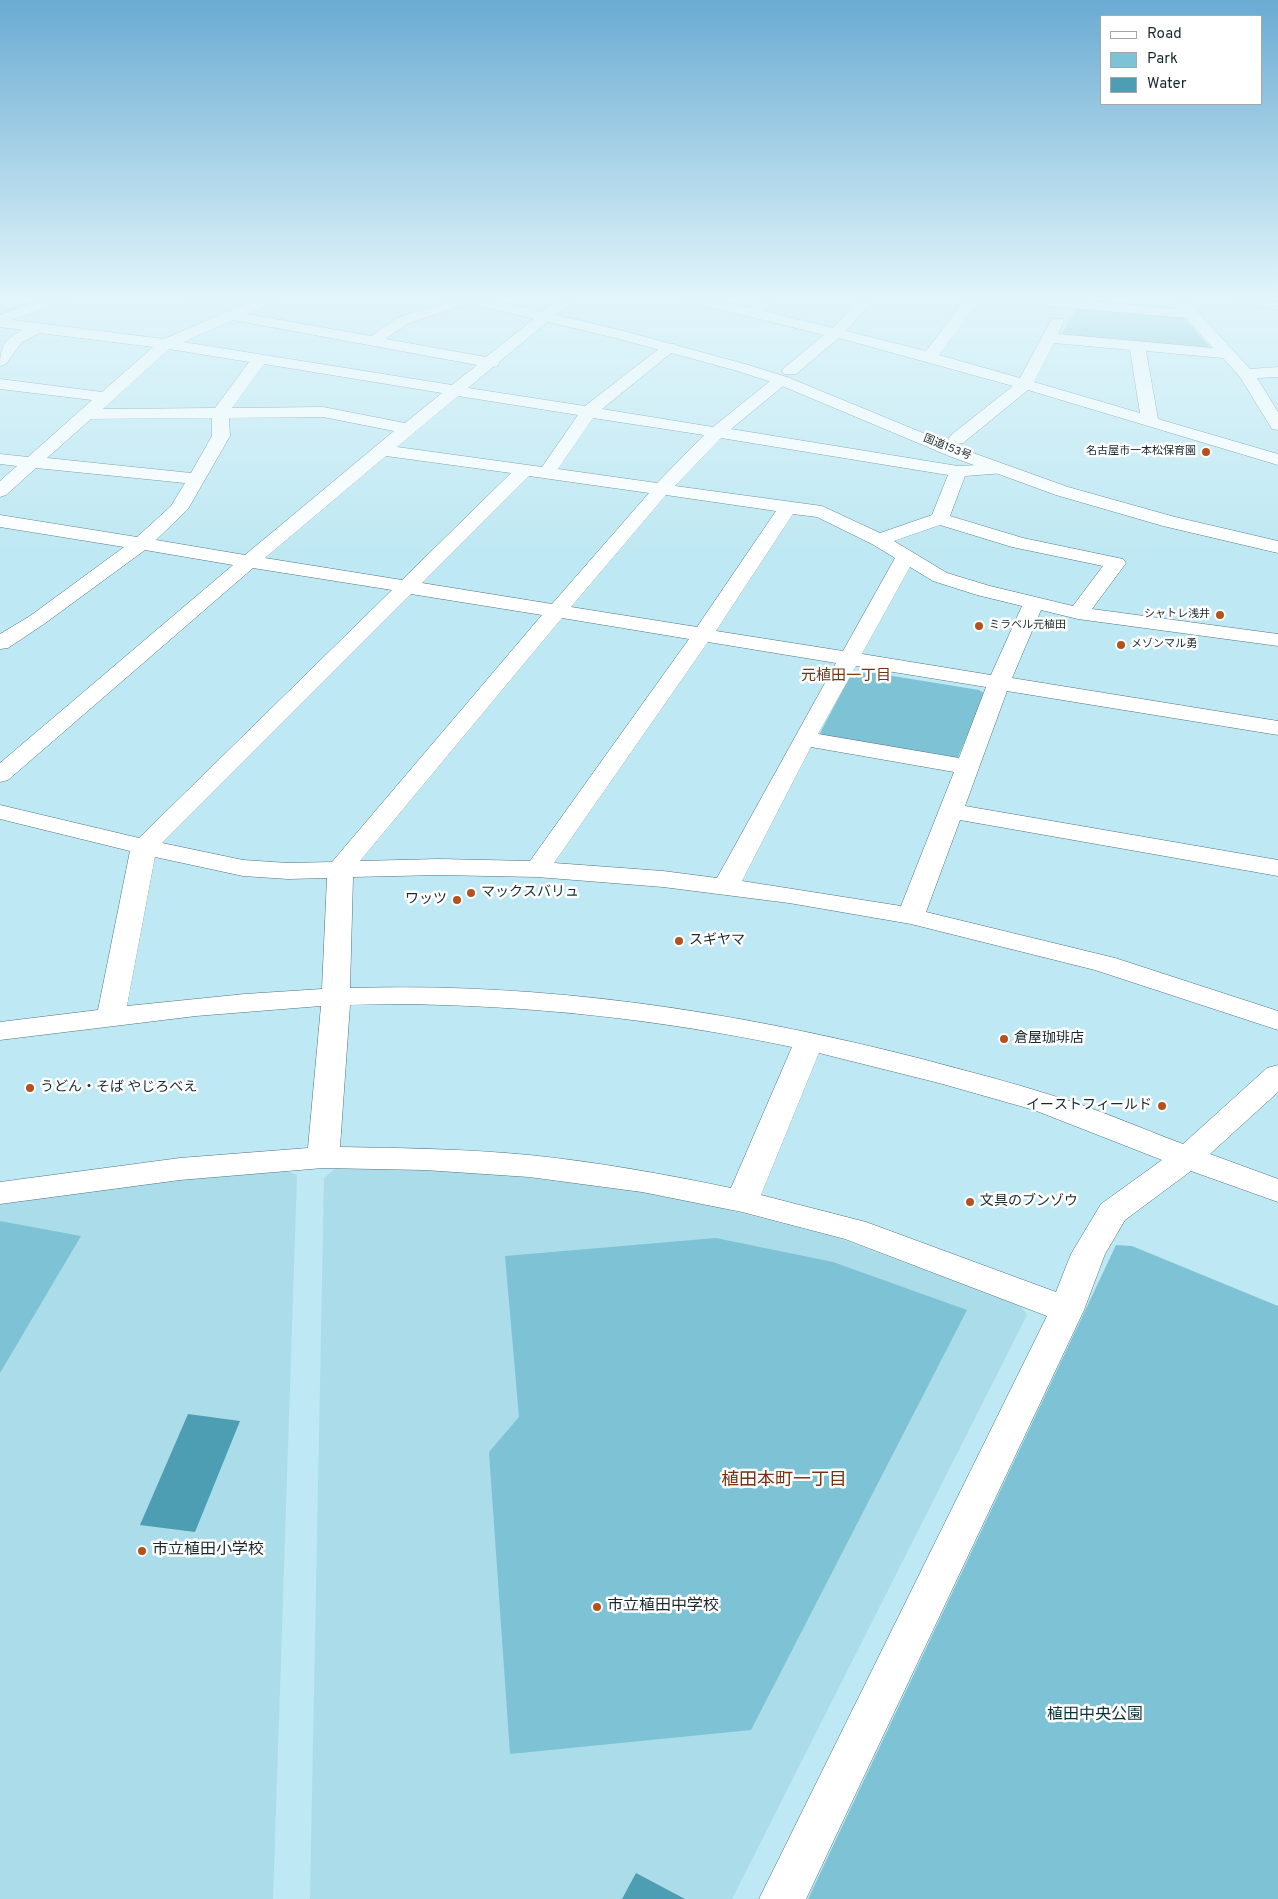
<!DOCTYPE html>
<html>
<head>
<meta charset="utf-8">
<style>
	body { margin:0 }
	#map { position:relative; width:1278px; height:1899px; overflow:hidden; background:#bee8f3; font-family:Overpass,sans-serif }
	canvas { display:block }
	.legend { position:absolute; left:1100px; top:15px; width:162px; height:90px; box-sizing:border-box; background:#fff; border:1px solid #a3a9ab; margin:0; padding:6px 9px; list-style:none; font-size:15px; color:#18292d }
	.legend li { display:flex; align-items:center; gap:10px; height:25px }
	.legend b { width:25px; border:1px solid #a3a9ab }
</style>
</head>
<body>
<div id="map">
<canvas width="1278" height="1899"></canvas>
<ul class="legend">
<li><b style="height:6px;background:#fff"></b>Road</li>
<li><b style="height:14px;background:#7dc3d5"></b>Park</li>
<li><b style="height:14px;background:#4d9eb2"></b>Water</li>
</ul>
</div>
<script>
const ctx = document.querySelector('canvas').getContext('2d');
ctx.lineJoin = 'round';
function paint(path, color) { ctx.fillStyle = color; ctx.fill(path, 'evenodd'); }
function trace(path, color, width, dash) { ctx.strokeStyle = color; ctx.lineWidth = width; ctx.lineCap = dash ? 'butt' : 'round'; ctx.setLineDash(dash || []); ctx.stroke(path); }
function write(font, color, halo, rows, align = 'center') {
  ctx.font = font + ' Overpass,"Noto Sans JP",sans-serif'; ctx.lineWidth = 5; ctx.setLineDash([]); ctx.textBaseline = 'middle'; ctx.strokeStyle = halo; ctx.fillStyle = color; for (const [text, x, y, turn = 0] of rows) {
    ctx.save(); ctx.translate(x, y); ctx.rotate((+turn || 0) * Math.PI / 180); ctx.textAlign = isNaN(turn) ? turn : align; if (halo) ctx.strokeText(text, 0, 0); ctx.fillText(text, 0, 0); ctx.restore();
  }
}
paint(new Path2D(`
	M 337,1167 L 471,1171 L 666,1194 L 835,1237 L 1020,1305 L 1027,1315 L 732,1899 L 310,1899 L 324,1178 Z
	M 283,1170 L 297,1175 L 273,1899 L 0,1899 L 0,1203 L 200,1175 Z`), '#aadcea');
paint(new Path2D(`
	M 1077,308 L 1183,317 L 1209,346 L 1202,350 L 1066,336 L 1062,333 Z
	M 862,671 L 979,690 L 985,694 L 958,757 L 948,760 L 824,738 L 820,733 L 852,673 Z
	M 0,1221 L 81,1236 L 0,1373 Z
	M 716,1238 L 833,1262 L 967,1310 L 751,1730 L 510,1754 L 489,1452 L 519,1417 L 505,1256 Z
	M 1116,1245 L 1132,1246 L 1278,1306 L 1278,1899 L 808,1899 Z`), '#7dc3d5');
paint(new Path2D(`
	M 188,1414 L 240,1421 L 195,1532 L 140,1525 Z
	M 636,1873 L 685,1899 L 622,1899 Z`), '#4d9eb2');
const minor = new Path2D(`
	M 54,294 L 75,294 L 73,297 L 13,320 L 164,339 L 247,303 L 173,298 L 166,294 L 288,294 L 286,297 L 247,314 L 371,336 L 397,318 L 467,295 L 472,296 L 474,299 L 472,302 L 407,324 L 386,339 L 486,357 L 565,294 L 581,294 L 499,362 L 498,366 L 493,367 L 468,388 L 585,406 L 665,344 L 675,344 L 678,347 L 675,350 L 602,409 L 713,427 L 775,377 L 787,377 L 789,380 L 787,383 L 731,429 L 958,466 L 998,464 L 1004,465 L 1007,469 L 1004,473 L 965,476 L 950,516 L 1023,538 L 1123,559 L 1126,563 L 1092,609 L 1278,634 L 1278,646 L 1078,619 L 1041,610 L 1012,678 L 1278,721 L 1278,735 L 1007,691 L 965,806 L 1278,860 L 1278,876 L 960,820 L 926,912 L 1115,958 L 1278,1011 L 1278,1030 L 1095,970 L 911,924 L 789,903 L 663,887 L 537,877 L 439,875 L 353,877 L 350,988 C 544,982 735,1011 922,1059 C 966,1071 1011,1082 1054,1096 C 1098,1109 1140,1128 1183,1144 L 1267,1068 L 1278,1065 L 1278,1092 L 1210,1154 L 1278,1179 L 1278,1202 L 1191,1171 L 1125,1220 L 1105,1254 L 1084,1310 L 806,1899 L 759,1899 L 1047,1316 L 845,1239 L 742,1212 L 642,1192 L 529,1177 L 425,1170 L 323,1168 L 180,1180 L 0,1204 L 0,1182 L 180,1158 L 308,1148 L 321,1006 L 196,1016 L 0,1040 L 0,1022 L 98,1010 L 130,851 L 0,819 L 0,805 L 139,838 L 392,590 L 253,568 L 8,780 L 0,782 L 0,763 L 233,565 L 145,550 L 44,624 L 8,648 L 0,649 L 0,634 L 30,616 L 124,547 L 0,527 L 0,515 L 137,537 L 171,506 L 185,483 L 36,468 L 6,495 L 0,497 L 0,481 L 17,466 L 0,464 L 0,454 L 28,457 L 92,400 L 0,389 L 0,379 L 102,392 L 153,347 L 40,333 L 22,342 L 6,364 L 0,366 C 0,347 5,339 22,330 L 0,327 L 0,315 ZM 233,320 L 477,365 L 452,385 L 183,342 ZM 169,349 L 249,362 L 215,408 L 103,409 ZM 264,364 L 442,393 L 405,423 L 323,407 L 232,408 ZM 458,396 L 578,415 L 542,467 L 397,447 ZM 323,417 L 394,431 L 245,555 L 156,540 L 188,509 L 230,436 L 229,418 ZM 212,418 L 212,436 L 191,473 L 47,458 L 91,419 ZM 593,418 L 704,435 L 657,483 L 558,469 ZM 721,438 L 948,475 L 932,515 L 880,533 L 822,506 L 675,486 ZM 386,456 L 511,473 L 402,580 L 265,558 ZM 529,476 L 649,493 L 552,604 L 422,583 ZM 666,495 L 776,511 L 697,627 L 571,607 ZM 793,514 L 817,517 L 872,544 L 895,558 L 843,651 L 716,631 ZM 940,525 L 1012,547 L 1103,566 L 1073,606 L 990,586 L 947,573 L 894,541 ZM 910,567 L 933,581 L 977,595 L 1022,606 L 991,675 L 862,654 ZM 411,594 L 542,615 L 332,862 L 288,863 L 243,860 L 162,843 ZM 562,618 L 689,639 L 530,861 L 439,859 L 360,861 ZM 708,642 L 836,663 L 717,878 L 663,871 L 554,863 ZM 856,666 L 986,687 L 959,758 L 818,734 ZM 811,747 L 954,772 L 901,906 L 742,881 ZM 155,857 L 243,876 L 288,879 L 327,878 L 322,989 L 245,994 L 127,1006 ZM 392,1004 C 529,1005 658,1019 792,1047 L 731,1188 C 664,1174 597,1162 529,1155 C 466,1149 403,1148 340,1147 L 350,1005 ZM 819,1053 L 939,1083 L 1034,1110 L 1162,1160 L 1101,1204 L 1071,1254 L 1056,1292 L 866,1222 L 761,1195 Z
	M 82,294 L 148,294 L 141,298 L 89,298 Z
	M 668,294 L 694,294 L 750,308 L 765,294 L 781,294 L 764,311 L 833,328 L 864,294 L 879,294 L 846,331 L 926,351 L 969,294 L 1018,294 L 1178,309 L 1172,300 L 1174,297 L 1184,297 L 1250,369 L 1278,367 L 1278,377 L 1257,378 L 1278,412 L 1278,430 L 1272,429 L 1240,377 L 1223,358 L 1146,351 L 1158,419 L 1278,454 L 1278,465 L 1028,390 L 963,443 L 957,444 L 951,443 L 948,439 L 951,435 L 1013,386 L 839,338 L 796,374 L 784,374 L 782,371 L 784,368 L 824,335 L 670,297 ZM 980,300 L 1186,318 L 1213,348 L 1058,334 L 1064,322 L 1062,319 L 1052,319 L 1050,322 L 1020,378 L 939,355 ZM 1054,343 L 1130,350 L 1140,413 L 1034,382 Z
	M 1222,294 L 1248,294 L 1278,302 L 1278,310 L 1224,297 Z`);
const highway = new Path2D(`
	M 439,294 L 466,294 L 620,330 L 745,364 L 787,377 L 962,449 L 1068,487 L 1175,517 L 1278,541 L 1278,553 L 1163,526 L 1056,495 L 949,456 L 775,383 L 734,370 L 612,337 L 441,297 Z`);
trace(minor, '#4e757f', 1);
trace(highway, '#4e757f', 1);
paint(minor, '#fff');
paint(highway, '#fff');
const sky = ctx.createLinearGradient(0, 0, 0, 560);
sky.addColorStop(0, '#6aabd2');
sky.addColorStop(0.53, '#e2f5fa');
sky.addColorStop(1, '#e2f5fa00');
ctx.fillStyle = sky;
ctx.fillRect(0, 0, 1278, 560);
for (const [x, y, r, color] of [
	[1206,452,5,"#b5511d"],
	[1220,615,5,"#b5511d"],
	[979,626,5,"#b5511d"],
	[1121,645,5,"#b5511d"],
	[471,893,5,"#b5511d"],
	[457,900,5,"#b5511d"],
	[679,941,5,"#b5511d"],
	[1004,1039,5,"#b5511d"],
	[30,1088,5,"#b5511d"],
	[1162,1106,5,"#b5511d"],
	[970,1202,5,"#b5511d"],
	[142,1551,5,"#b5511d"],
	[597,1607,5,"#b5511d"]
]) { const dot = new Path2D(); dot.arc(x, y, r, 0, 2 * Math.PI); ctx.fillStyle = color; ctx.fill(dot); trace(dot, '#fff', 2); }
write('11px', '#18292d', '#fff', [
	["国道153号",947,448,22]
]);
write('11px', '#18292d', '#fff', [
	["名古屋市一本松保育園",1196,452],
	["シャトレ浅井",1210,615],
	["ミラベル元植田",989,626,"left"],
	["メゾンマル勇",1131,645,"left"]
], 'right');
write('14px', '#18292d', '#fff', [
	["マックスバリュ",481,893],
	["ワッツ",447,900,"right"],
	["スギヤマ",689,941],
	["倉屋珈琲店",1014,1039],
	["うどん・そば やじろべえ",40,1088],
	["イーストフィールド",1152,1106,"right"],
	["文具のブンゾウ",980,1202]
], 'left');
write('15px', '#743414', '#fff', [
	["元植田一丁目",846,677]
]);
write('16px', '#18292d', '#fff', [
	["市立植田小学校",152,1551],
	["市立植田中学校",607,1607]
], 'left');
write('16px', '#09313a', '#fff', [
	["植田中央公園",1095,1716]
]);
write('18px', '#743414', '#fff', [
	["植田本町一丁目",784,1481]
]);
</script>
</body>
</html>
